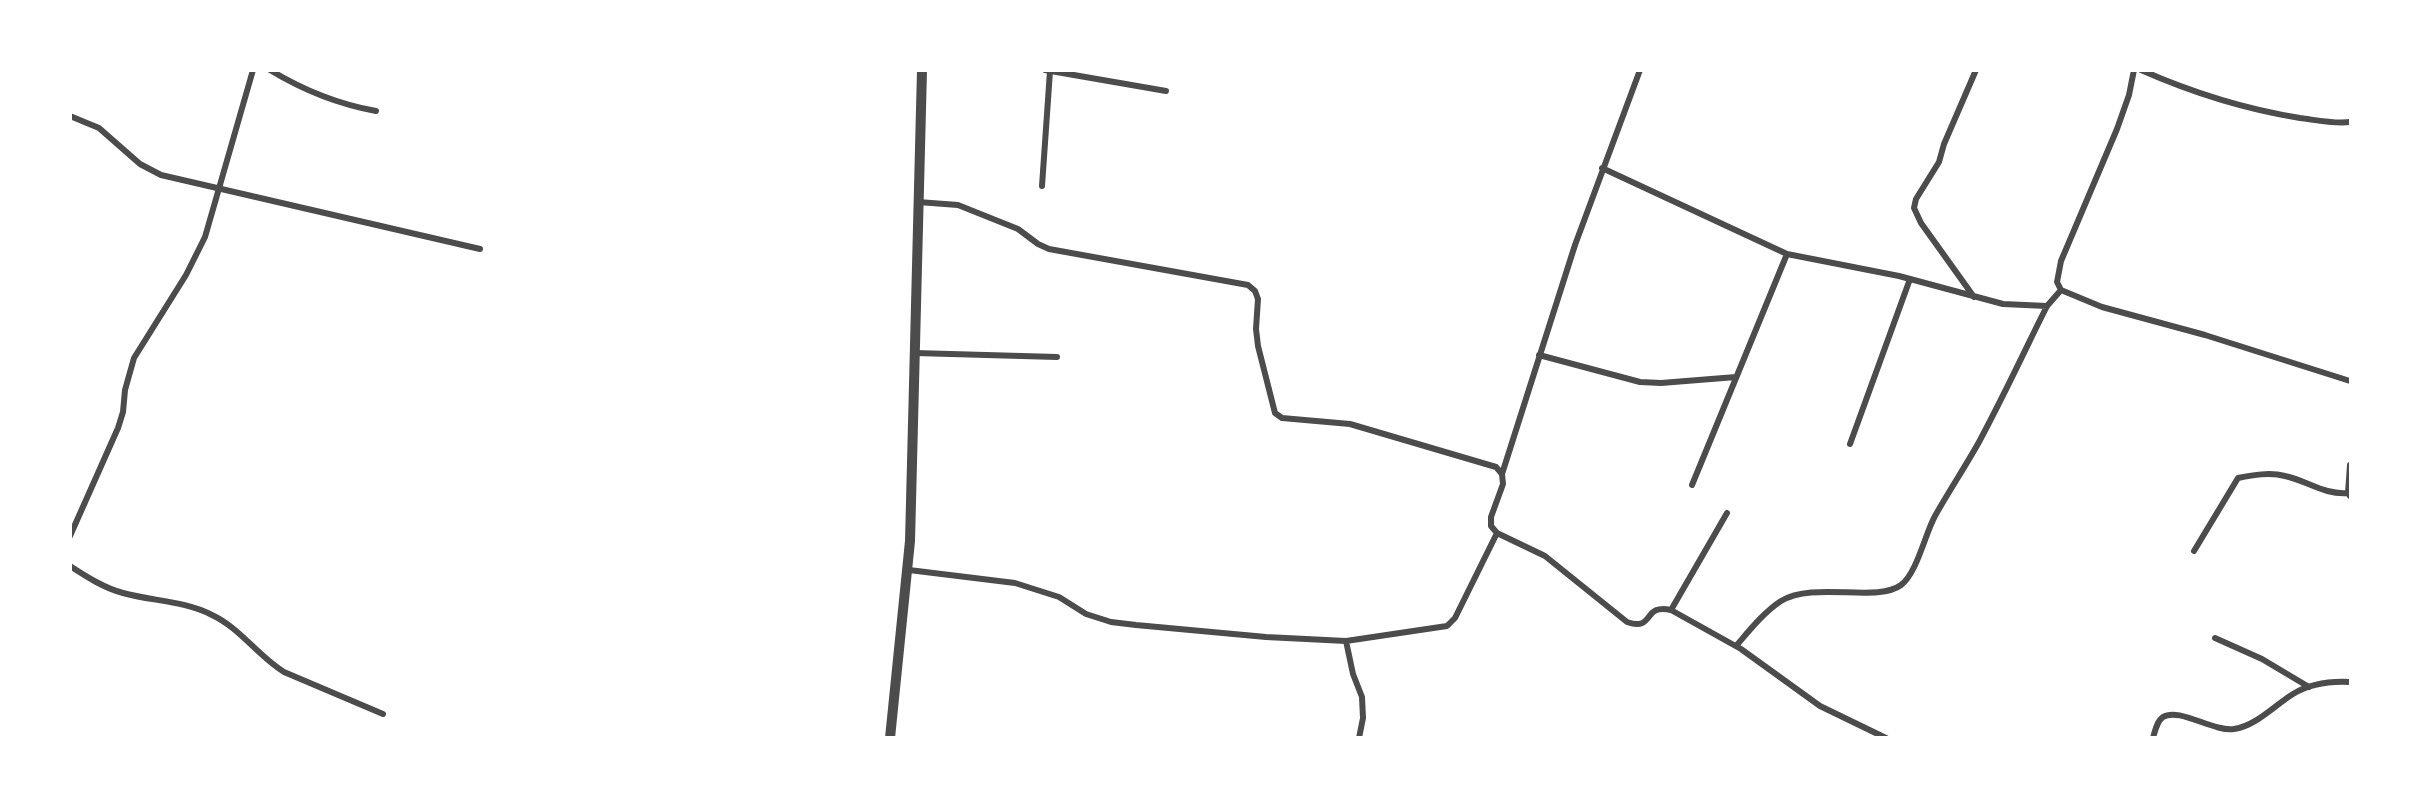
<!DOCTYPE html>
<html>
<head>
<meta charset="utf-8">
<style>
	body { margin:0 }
	#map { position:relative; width:2421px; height:808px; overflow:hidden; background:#fff; font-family:"Sofia Sans Condensed",sans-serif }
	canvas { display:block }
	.frame { position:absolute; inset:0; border:72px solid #fff; pointer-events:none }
</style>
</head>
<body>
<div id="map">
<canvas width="2421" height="808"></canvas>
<div class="frame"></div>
</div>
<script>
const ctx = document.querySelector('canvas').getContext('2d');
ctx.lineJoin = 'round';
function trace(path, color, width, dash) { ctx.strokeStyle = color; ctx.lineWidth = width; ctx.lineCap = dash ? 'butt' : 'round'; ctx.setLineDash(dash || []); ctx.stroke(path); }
trace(new Path2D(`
	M 270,70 C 303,90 337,104 376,111
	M 1045,70 L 1166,91
	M 2134,70 L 2129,95 L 2117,129 L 2061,261 L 2057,282 L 2061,290 L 2102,307 L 2205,335 L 2350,381
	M 2141,70 C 2193,93 2244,109 2300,118 C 2316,120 2334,124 2350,122
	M 70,116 L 99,128 L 140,164 L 161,175 L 480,249
	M 1602,168 L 1787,254 L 1899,276 L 2003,304 L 2047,306
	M 1042,186 L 1050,71
	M 918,202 L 958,205 L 1018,229 L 1038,244 L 1049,249 L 1248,285 L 1255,291 L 1258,299 L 1256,329 L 1258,346 L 1275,413 L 1282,418 L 1350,424 L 1496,467 L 1502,474 L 1503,484 L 1491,517 L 1491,526 L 1497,533 L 1545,556 L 1627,622 C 1655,632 1642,603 1671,610 L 1741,649 L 1820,706 L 1886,738
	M 1974,297 L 1921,223 L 1914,208 L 1916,199 L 1939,162 L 1944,144 L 1976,70
	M 915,353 L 1057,357
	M 1539,355 L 1640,382 L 1661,383 L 1736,377
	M 1850,444 L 1910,279
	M 1502,474 L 1575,245 L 1640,70
	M 1692,485 L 1787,254
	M 2350,496 L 2348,493 L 2350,465
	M 70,536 L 118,428 L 123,412 L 125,390 L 134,358 L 186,275 L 205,237 L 253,70
	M 2194,551 L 2238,478 C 2253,475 2270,472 2285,476 C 2308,481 2324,495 2348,493
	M 70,566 C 87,577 104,588 123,593 C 152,601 185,601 212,615 C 240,628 258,656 284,672 L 383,714
	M 909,570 L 1015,583 L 1059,597 L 1086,614 L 1111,622 L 1136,625 L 1266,637 L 1346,641 L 1447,626 L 1455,618 L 1497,533
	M 1671,610 L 1727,513
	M 2215,638 L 2262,659 L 2309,687
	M 1346,641 L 1353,674 L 1362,697 L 1363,718 L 1359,738
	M 1736,646 C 1749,631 1764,612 1781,601 C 1814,581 1877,603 1901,585 C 1917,573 1925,534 1935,516 C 1949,491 1965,467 1979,442 C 2000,403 2019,363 2038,324 L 2047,306 L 2061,290
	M 2153,738 C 2155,731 2157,721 2163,717 C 2179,707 2213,732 2234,729 C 2256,726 2275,705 2293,694 C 2311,683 2330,681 2350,682`), '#4c4c4c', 6);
trace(new Path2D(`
	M 890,738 L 910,541 L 922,70`), '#4c4c4c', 10);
</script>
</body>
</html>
